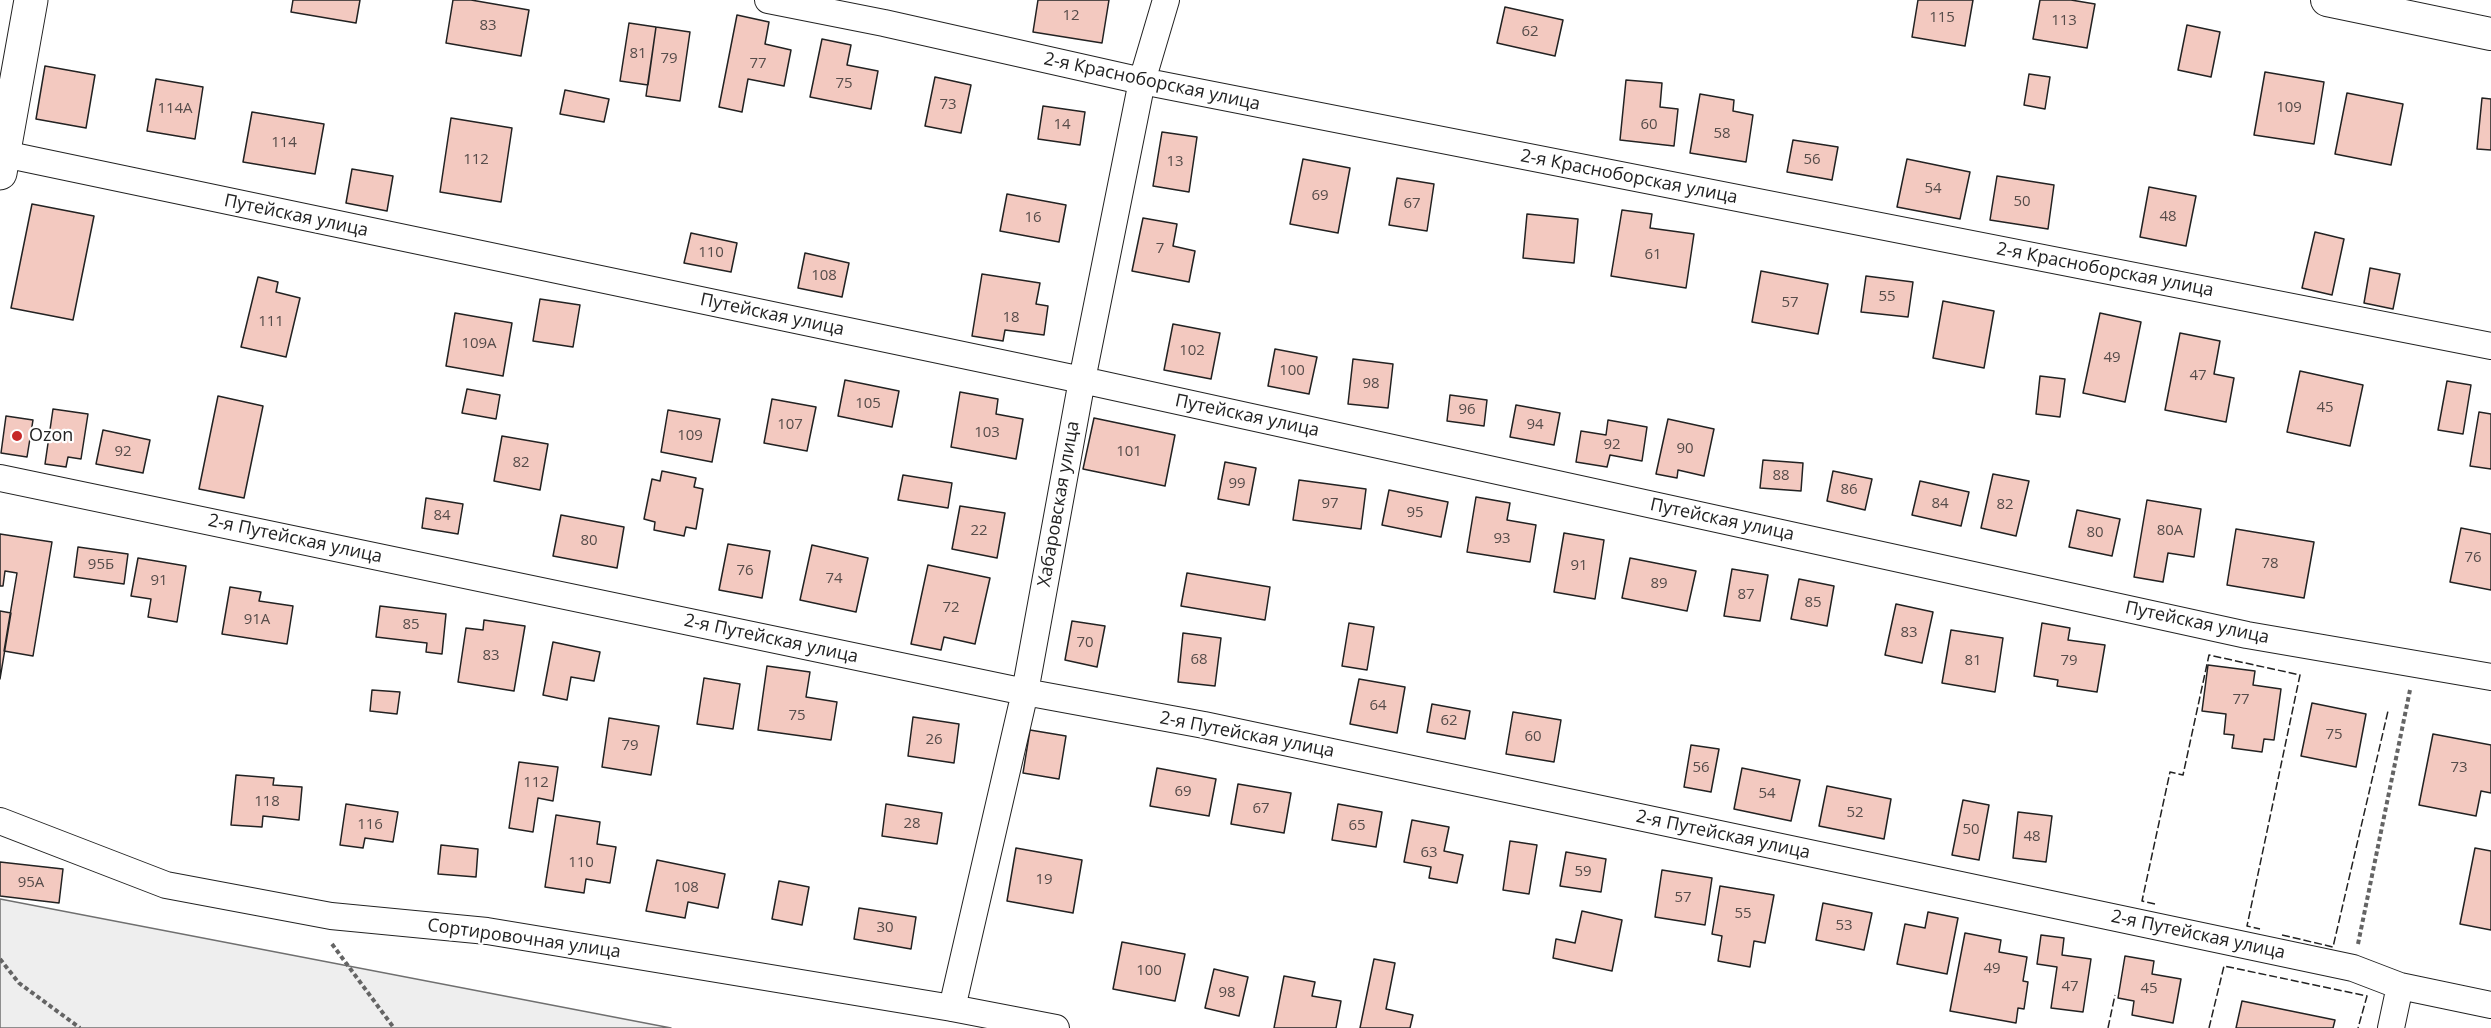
<!DOCTYPE html>
<html>
<head>
<meta charset="utf-8">
<style>
	body { margin:0 }
	canvas { display:block; background:#fff }
</style>
</head>
<body>
<canvas width="2491" height="1028"></canvas>
<script>
const ctx = document.querySelector('canvas').getContext('2d');
ctx.lineJoin = 'round';
function paint(path, color) { ctx.fillStyle = color; ctx.fill(path, 'evenodd'); }
function trace(path, color, width, dash) { ctx.strokeStyle = color; ctx.lineWidth = width; ctx.lineCap = dash ? 'butt' : 'round'; ctx.setLineDash(dash || []); ctx.stroke(path); }
function write(font, color, halo, rows, align = 'center') {
  ctx.font = font + ' "Open Sans",sans-serif'; ctx.lineWidth = 4.5; ctx.setLineDash([]); ctx.textBaseline = 'middle'; ctx.strokeStyle = halo; ctx.fillStyle = color; for (const [text, x, y, turn = 0] of rows) {
    ctx.save(); ctx.translate(x, y); ctx.rotate((+turn || 0) * Math.PI / 180); ctx.textAlign = isNaN(turn) ? turn : align; if (halo) ctx.strokeText(text, 0, 0); ctx.fillText(text, 0, 0); ctx.restore();
  }
}
const green = new Path2D(`
	M 0,899 L 671,1028 L 0,1028 Z`);
paint(green, '#eee');
trace(green, '#6f6f6f', 1.5);
const building = new Path2D(`
	M 293,0 L 360,0 L 356,23 L 291,12 Z
	M 453,0 L 471,0 L 529,10 L 521,56 L 446,43 Z
	M 1038,0 L 1109,0 L 1102,43 L 1033,32 Z
	M 1918,0 L 1973,0 L 1965,46 L 1912,37 Z
	M 2040,0 L 2071,0 L 2095,4 L 2087,48 L 2033,39 Z
	M 1505,7 L 1563,20 L 1555,56 L 1497,43 Z
	M 737,15 L 769,22 L 765,44 L 791,50 L 784,86 L 748,79 L 742,112 L 719,107 Z
	M 629,23 L 656,27 L 648,85 L 620,81 Z
	M 2187,25 L 2220,32 L 2211,77 L 2178,70 Z
	M 656,27 L 690,32 L 680,101 L 646,96 Z
	M 822,39 L 851,45 L 847,65 L 878,71 L 871,109 L 810,97 Z
	M 45,66 L 95,75 L 86,128 L 36,119 Z
	M 2265,72 L 2324,82 L 2314,144 L 2254,135 Z
	M 2029,74 L 2050,77 L 2045,109 L 2024,105 Z
	M 935,77 L 971,85 L 961,133 L 925,126 Z
	M 156,79 L 203,87 L 195,139 L 147,131 Z
	M 1626,80 L 1662,83 L 1660,107 L 1678,109 L 1674,146 L 1620,140 Z
	M 565,90 L 609,99 L 604,122 L 560,114 Z
	M 2347,93 L 2403,104 L 2391,165 L 2335,154 Z
	M 1700,94 L 1734,100 L 1733,111 L 1753,115 L 1746,162 L 1690,153 Z
	M 2482,98 L 2491,99 L 2491,150 L 2477,149 Z
	M 1043,106 L 1085,112 L 1080,145 L 1038,139 Z
	M 252,112 L 324,124 L 315,174 L 243,162 Z
	M 451,118 L 512,128 L 501,202 L 440,192 Z
	M 1162,132 L 1197,137 L 1189,192 L 1153,186 Z
	M 1793,140 L 1838,147 L 1832,180 L 1787,172 Z
	M 1303,159 L 1350,168 L 1338,233 L 1290,224 Z
	M 1907,159 L 1970,172 L 1960,219 L 1897,207 Z
	M 352,169 L 393,176 L 387,211 L 346,203 Z
	M 1997,176 L 2054,185 L 2048,229 L 1990,220 Z
	M 1397,178 L 1434,184 L 1427,231 L 1389,225 Z
	M 2149,187 L 2196,196 L 2186,246 L 2140,237 Z
	M 1007,194 L 1066,205 L 1059,242 L 1000,231 Z
	M 32,204 L 94,216 L 73,320 L 11,308 Z
	M 1622,210 L 1652,214 L 1650,228 L 1694,234 L 1686,288 L 1611,276 Z
	M 1527,214 L 1578,219 L 1574,263 L 1523,258 Z
	M 1143,218 L 1177,224 L 1173,246 L 1195,251 L 1189,282 L 1132,271 Z
	M 2315,232 L 2344,239 L 2332,295 L 2302,288 Z
	M 691,233 L 737,243 L 731,272 L 684,263 Z
	M 805,253 L 849,263 L 842,297 L 798,288 Z
	M 2370,268 L 2400,274 L 2393,309 L 2364,303 Z
	M 1761,271 L 1828,284 L 1818,334 L 1752,322 Z
	M 982,274 L 1040,283 L 1036,304 L 1048,306 L 1044,335 L 1005,330 L 1003,341 L 972,336 Z
	M 1866,276 L 1913,282 L 1908,317 L 1861,312 Z
	M 258,277 L 278,282 L 276,292 L 300,298 L 286,357 L 241,347 Z
	M 540,299 L 580,305 L 573,347 L 533,341 Z
	M 1943,301 L 1994,311 L 1984,368 L 1933,358 Z
	M 455,313 L 512,323 L 503,376 L 446,366 Z
	M 2100,313 L 2141,322 L 2125,402 L 2083,393 Z
	M 1173,324 L 1220,333 L 1211,379 L 1164,370 Z
	M 2180,333 L 2220,341 L 2214,374 L 2234,378 L 2226,422 L 2165,410 Z
	M 1275,349 L 1317,357 L 1309,394 L 1268,386 Z
	M 1353,359 L 1393,364 L 1388,408 L 1348,404 Z
	M 2300,371 L 2363,385 L 2350,446 L 2287,432 Z
	M 2040,376 L 2065,379 L 2060,417 L 2036,414 Z
	M 845,380 L 899,391 L 892,427 L 838,416 Z
	M 2447,381 L 2471,385 L 2463,434 L 2438,430 Z
	M 467,389 L 500,395 L 496,419 L 462,413 Z
	M 960,392 L 998,399 L 996,414 L 1023,419 L 1016,459 L 951,447 Z
	M 1450,395 L 1487,400 L 1484,426 L 1447,421 Z
	M 218,396 L 263,406 L 244,498 L 199,489 Z
	M 772,399 L 816,407 L 807,451 L 764,443 Z
	M 1516,405 L 1560,413 L 1554,445 L 1510,437 Z
	M 53,409 L 88,414 L 81,459 L 68,457 L 66,467 L 45,464 Z
	M 668,410 L 720,419 L 712,462 L 661,452 Z
	M 2479,412 L 2491,414 L 2491,469 L 2470,466 Z
	M 6,416 L 33,420 L 27,457 L 1,453 Z
	M 1094,418 L 1175,435 L 1165,486 L 1083,469 Z
	M 1668,419 L 1714,429 L 1704,476 L 1678,470 L 1677,478 L 1656,474 Z
	M 1608,420 L 1647,427 L 1642,461 L 1610,455 L 1607,467 L 1576,462 L 1581,431 L 1606,435 Z
	M 103,430 L 150,440 L 143,473 L 96,464 Z
	M 502,436 L 548,444 L 540,490 L 494,481 Z
	M 1763,460 L 1803,463 L 1801,491 L 1760,488 Z
	M 1225,462 L 1256,468 L 1249,505 L 1218,499 Z
	M 662,471 L 696,478 L 694,487 L 703,489 L 696,529 L 686,527 L 684,536 L 654,530 L 655,522 L 644,519 L 652,479 L 660,481 Z
	M 1833,471 L 1872,479 L 1865,510 L 1827,501 Z
	M 1993,474 L 2029,481 L 2016,536 L 1981,528 Z
	M 903,475 L 952,483 L 948,508 L 898,500 Z
	M 1299,480 L 1366,489 L 1361,529 L 1293,520 Z
	M 1920,481 L 1969,492 L 1961,526 L 1912,515 Z
	M 1389,490 L 1448,502 L 1441,537 L 1382,525 Z
	M 1476,497 L 1510,503 L 1507,520 L 1536,525 L 1530,562 L 1467,552 Z
	M 426,498 L 463,504 L 458,534 L 422,528 Z
	M 2147,500 L 2201,509 L 2194,557 L 2168,553 L 2163,582 L 2134,577 Z
	M 960,506 L 1005,513 L 997,558 L 952,549 Z
	M 2077,510 L 2120,519 L 2112,556 L 2069,547 Z
	M 561,515 L 624,527 L 617,568 L 553,556 Z
	M 2461,528 L 2491,534 L 2491,590 L 2450,582 Z
	M 2236,529 L 2314,542 L 2304,598 L 2227,585 Z
	M 1564,533 L 1604,540 L 1595,599 L 1554,592 Z
	M 0,534 L 52,542 L 33,656 L 4,651 L 17,573 L 5,571 L 3,586 L 0,586 Z
	M 728,544 L 770,551 L 762,598 L 719,590 Z
	M 812,545 L 868,558 L 856,612 L 800,600 Z
	M 78,547 L 128,554 L 124,584 L 74,577 Z
	M 138,558 L 186,566 L 177,622 L 148,617 L 151,599 L 131,596 Z
	M 1630,558 L 1696,571 L 1687,611 L 1622,598 Z
	M 928,565 L 990,578 L 975,644 L 944,637 L 941,650 L 911,644 Z
	M 1732,569 L 1768,575 L 1760,621 L 1724,616 Z
	M 1187,573 L 1270,587 L 1265,620 L 1181,606 Z
	M 1799,579 L 1834,586 L 1827,626 L 1791,619 Z
	M 230,587 L 261,592 L 259,601 L 293,606 L 287,644 L 222,634 Z
	M 1896,604 L 1933,612 L 1922,663 L 1885,655 Z
	M 380,606 L 446,614 L 442,654 L 426,652 L 427,643 L 376,637 Z
	M 0,611 L 11,613 L 0,679 Z
	M 484,620 L 525,626 L 514,691 L 458,682 L 466,628 L 483,630 Z
	M 1072,621 L 1105,626 L 1097,667 L 1065,660 Z
	M 1349,623 L 1374,627 L 1367,670 L 1342,666 Z
	M 2042,623 L 2070,628 L 2068,640 L 2105,645 L 2097,692 L 2057,686 L 2058,680 L 2034,676 Z
	M 1951,630 L 2003,638 L 1995,692 L 1942,683 Z
	M 1183,633 L 1221,638 L 1215,686 L 1178,682 Z
	M 553,642 L 600,652 L 594,681 L 571,677 L 567,700 L 543,695 Z
	M 2208,665 L 2255,671 L 2253,685 L 2281,689 L 2274,740 L 2264,739 L 2262,752 L 2232,748 L 2234,735 L 2224,734 L 2226,714 L 2202,711 Z
	M 767,666 L 810,672 L 806,697 L 837,702 L 831,740 L 758,730 Z
	M 704,678 L 740,684 L 733,729 L 697,724 Z
	M 1359,679 L 1405,687 L 1397,733 L 1350,724 Z
	M 372,690 L 400,692 L 397,714 L 370,711 Z
	M 2312,703 L 2366,714 L 2356,767 L 2301,756 Z
	M 1432,704 L 1470,711 L 1465,739 L 1427,732 Z
	M 1513,712 L 1561,720 L 1554,762 L 1506,754 Z
	M 913,717 L 959,724 L 954,763 L 908,756 Z
	M 609,718 L 659,726 L 651,775 L 602,767 Z
	M 1030,730 L 1066,736 L 1059,779 L 1023,773 Z
	M 2433,734 L 2491,745 L 2491,793 L 2481,791 L 2476,816 L 2419,805 Z
	M 1691,745 L 1719,749 L 1711,792 L 1684,787 Z
	M 519,762 L 558,767 L 553,801 L 538,798 L 533,832 L 509,828 Z
	M 1157,768 L 1216,779 L 1209,816 L 1150,806 Z
	M 1742,768 L 1800,780 L 1791,821 L 1734,809 Z
	M 236,775 L 274,778 L 273,785 L 302,787 L 299,820 L 263,816 L 262,827 L 231,825 Z
	M 1238,784 L 1291,793 L 1284,833 L 1231,824 Z
	M 1827,786 L 1891,799 L 1884,839 L 1819,826 Z
	M 1963,800 L 1989,805 L 1979,860 L 1952,855 Z
	M 346,804 L 398,812 L 393,842 L 365,838 L 363,848 L 340,845 Z
	M 886,804 L 942,813 L 937,844 L 882,836 Z
	M 1338,804 L 1382,812 L 1376,847 L 1332,840 Z
	M 2018,812 L 2052,816 L 2046,862 L 2013,858 Z
	M 556,815 L 600,822 L 597,844 L 616,847 L 610,883 L 586,879 L 584,893 L 545,887 Z
	M 1412,820 L 1449,827 L 1444,851 L 1463,855 L 1457,883 L 1429,878 L 1431,867 L 1404,862 Z
	M 1510,841 L 1537,845 L 1529,894 L 1503,890 Z
	M 441,845 L 478,849 L 476,877 L 438,874 Z
	M 1016,848 L 1082,860 L 1073,913 L 1007,901 Z
	M 2475,848 L 2491,851 L 2491,930 L 2460,924 Z
	M 1566,852 L 1606,859 L 1601,892 L 1560,886 Z
	M 657,860 L 725,874 L 718,908 L 688,902 L 685,918 L 646,911 Z
	M 0,862 L 63,869 L 59,903 L 0,896 Z
	M 1662,870 L 1712,878 L 1705,925 L 1655,917 Z
	M 779,881 L 809,887 L 802,925 L 772,919 Z
	M 1720,886 L 1774,895 L 1765,943 L 1754,941 L 1750,967 L 1718,961 L 1722,936 L 1712,934 Z
	M 1823,903 L 1872,913 L 1864,950 L 1816,940 Z
	M 859,908 L 916,917 L 911,949 L 854,939 Z
	M 1582,911 L 1622,920 L 1612,971 L 1553,958 L 1556,939 L 1575,943 Z
	M 1928,912 L 1958,918 L 1947,974 L 1897,964 L 1905,924 L 1925,928 Z
	M 1965,933 L 2001,940 L 1999,952 L 2027,957 L 2023,981 L 2028,982 L 2024,1009 L 2018,1008 L 2016,1023 L 1950,1011 Z
	M 2041,935 L 2064,938 L 2062,955 L 2091,959 L 2083,1012 L 2051,1008 L 2057,967 L 2037,964 Z
	M 1122,942 L 1185,954 L 1175,1001 L 1113,989 Z
	M 2125,956 L 2154,961 L 2152,974 L 2181,979 L 2173,1023 L 2132,1015 L 2134,1001 L 2118,998 Z
	M 1374,959 L 1395,963 L 1386,1009 L 1413,1015 L 1410,1028 L 1360,1028 Z
	M 1214,969 L 1248,977 L 1239,1016 L 1205,1008 Z
	M 1284,976 L 1315,982 L 1312,996 L 1341,1001 L 1336,1028 L 1274,1028 Z
	M 2242,1001 L 2335,1020 L 2333,1028 L 2236,1028 Z`);
paint(building, '#f3c9c0');
trace(building, '#222', 1.5);
const minor = new Path2D(`
	M 768,0 L 884,23 L 1142,81 L 2491,346
	M 4,154 L 1082,380 L 2247,635 L 2491,677
	M 0,478 L 1025,692 L 1204,725 L 2353,968 L 2400,986 L 2491,1005
	M 0,821 L 166,885 L 331,916 L 487,931 L 952,1008 L 1056,1028
	M 952,1008 L 1025,692 L 1082,380 L 1142,81 L 1166,0
	M 2391,1028 L 2400,986`);
const tertiary = new Path2D(`
	M 2327,0 L 2491,34`);
const primary = new Path2D(`
	M 0,173 L 31,0`);
trace(minor, '#222', 28);
trace(tertiary, '#222', 34);
trace(primary, '#222', 35);
trace(new Path2D(`
	M 332,944 L 394,1028
	M 2358,944 L 2410,690
	M 0,959 L 19,983 L 80,1028`), '#646464', 4, [4.5, 3]);
trace(minor, '#fff', 26);
trace(tertiary, '#fff', 32);
trace(primary, '#fff', 33);
trace(new Path2D(`
	M 2155,904 L 2142,901 L 2170,772 L 2183,775 L 2209,655 L 2300,675 L 2247,926 L 2260,929
	M 2282,935 L 2333,947 L 2388,711
	M 2108,1028 L 2115,995
	M 2209,1028 L 2224,966 L 2367,996 L 2358,1028`), '#222', 1.5, [8, 3]);
for (const [x, y, r, color] of [
	[17,436,6,"#c62828"]
]) { const dot = new Path2D(); dot.arc(x, y, r, 0, 2 * Math.PI); ctx.fillStyle = color; ctx.fill(dot); trace(dot, '#fff', 2); }
write('15px', '#564c4a', null, [
	["12",1071,16],
	["115",1942,18],
	["113",2064,21],
	["83",488,26],
	["62",1530,32],
	["81",638,54],
	["79",669,59],
	["77",758,64],
	["75",844,84],
	["73",948,105],
	["109",2289,108],
	["114А",175,109],
	["14",1062,125],
	["60",1649,125],
	["58",1722,134],
	["114",284,143],
	["112",476,160],
	["56",1812,160],
	["13",1175,162],
	["54",1933,189],
	["69",1320,196],
	["50",2022,202],
	["67",1412,204],
	["48",2168,217],
	["16",1033,218],
	["7",1160,249],
	["110",711,253],
	["61",1653,255],
	["108",824,276],
	["55",1887,297],
	["57",1790,303],
	["18",1011,318],
	["111",271,322],
	["109А",479,344],
	["102",1192,351],
	["49",2112,358],
	["100",1292,371],
	["47",2198,376],
	["98",1371,384],
	["105",868,404],
	["45",2325,408],
	["96",1467,410],
	["107",790,425],
	["94",1535,425],
	["103",987,433],
	["109",690,436],
	["92",1612,445],
	["90",1685,449],
	["92",123,452],
	["101",1129,452],
	["82",521,463],
	["88",1781,476],
	["99",1237,484],
	["86",1849,490],
	["97",1330,504],
	["84",1940,504],
	["82",2005,505],
	["95",1415,513],
	["84",442,516],
	["22",979,531],
	["80А",2170,531],
	["80",2095,533],
	["93",1502,539],
	["80",589,541],
	["76",2473,558],
	["78",2270,564],
	["95Б",101,565],
	["91",1579,566],
	["76",745,571],
	["74",834,579],
	["91",159,581],
	["89",1659,584],
	["87",1746,595],
	["85",1813,603],
	["72",951,608],
	["91А",257,620],
	["85",411,625],
	["83",1909,633],
	["70",1085,643],
	["83",491,656],
	["68",1199,660],
	["81",1973,661],
	["79",2069,661],
	["77",2241,700],
	["64",1378,706],
	["75",797,716],
	["62",1449,721],
	["75",2334,735],
	["60",1533,737],
	["26",934,740],
	["79",630,746],
	["56",1701,768],
	["73",2459,768],
	["112",536,783],
	["69",1183,792],
	["54",1767,794],
	["118",267,802],
	["67",1261,809],
	["52",1855,813],
	["28",912,824],
	["116",370,825],
	["65",1357,826],
	["50",1971,830],
	["48",2032,837],
	["63",1429,853],
	["110",581,863],
	["59",1583,872],
	["19",1044,880],
	["95А",31,883],
	["108",686,888],
	["57",1683,898],
	["55",1743,914],
	["53",1844,926],
	["30",885,928],
	["49",1992,969],
	["100",1149,971],
	["47",2070,987],
	["45",2149,989],
	["98",1227,993]
]);
write('18px', '#222', '#fff', [
	["2-я Красноборская улица",1152,82,12],
	["2-я Красноборская улица",1629,177,11],
	["Путейская улица",296,216,12],
	["2-я Красноборская улица",2105,270,11],
	["Путейская улица",772,315,12],
	["Путейская улица",1247,416,12],
	["Хабаровская улица",1059,504,-80],
	["Путейская улица",1722,520,12],
	["2-я Путейская улица",295,539,12],
	["Путейская улица",2197,623,12],
	["2-я Путейская улица",771,639,12],
	["2-я Путейская улица",1247,735,11],
	["2-я Путейская улица",1723,835,12],
	["2-я Путейская улица",2198,935,12],
	["Сортировочная улица",524,939,8]
]);
write('18px', '#222', '#fff', [
	["Ozon",29,436]
], 'left');
</script>
</body>
</html>
